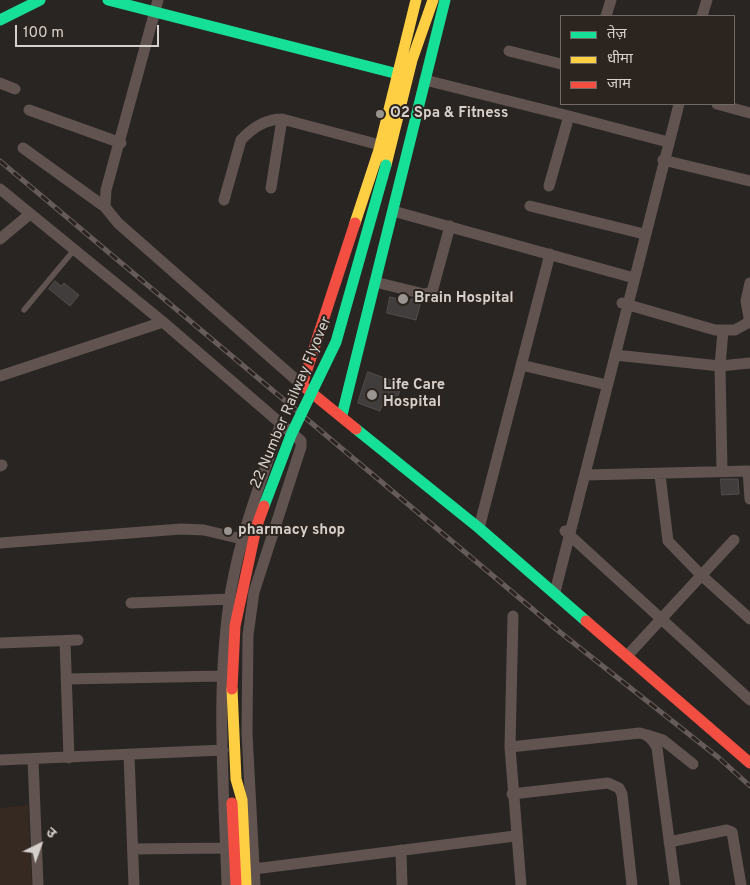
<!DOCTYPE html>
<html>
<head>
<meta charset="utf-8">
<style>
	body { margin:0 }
	#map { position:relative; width:750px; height:885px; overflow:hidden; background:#292522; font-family:Overpass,"Noto Sans Devanagari",sans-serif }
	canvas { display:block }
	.legend { position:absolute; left:560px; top:15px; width:175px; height:90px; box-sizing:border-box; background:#2c241f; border:1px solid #706964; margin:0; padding:6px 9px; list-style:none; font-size:15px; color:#d5d0cc }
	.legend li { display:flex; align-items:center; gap:10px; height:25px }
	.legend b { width:25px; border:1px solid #706964 }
	.north { position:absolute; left:15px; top:820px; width:50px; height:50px; -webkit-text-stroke:4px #2c241f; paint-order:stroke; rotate:42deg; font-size:14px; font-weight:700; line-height:20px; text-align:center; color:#d5d0cc }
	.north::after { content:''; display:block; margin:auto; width:18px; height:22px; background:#d5d0cc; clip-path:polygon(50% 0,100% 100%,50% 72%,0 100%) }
	.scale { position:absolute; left:15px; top:25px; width:144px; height:22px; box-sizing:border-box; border:2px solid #d5d0cc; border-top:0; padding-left:6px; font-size:15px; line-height:18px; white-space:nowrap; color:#d5d0cc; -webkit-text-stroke:4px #2c241f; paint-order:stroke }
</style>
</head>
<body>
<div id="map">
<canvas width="750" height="885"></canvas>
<ul class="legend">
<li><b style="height:6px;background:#16e098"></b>तेज़</li>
<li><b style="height:6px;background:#ffcf43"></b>धीमा</li>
<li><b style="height:6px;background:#f24e42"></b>जाम</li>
</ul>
<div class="north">उ</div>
<div class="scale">100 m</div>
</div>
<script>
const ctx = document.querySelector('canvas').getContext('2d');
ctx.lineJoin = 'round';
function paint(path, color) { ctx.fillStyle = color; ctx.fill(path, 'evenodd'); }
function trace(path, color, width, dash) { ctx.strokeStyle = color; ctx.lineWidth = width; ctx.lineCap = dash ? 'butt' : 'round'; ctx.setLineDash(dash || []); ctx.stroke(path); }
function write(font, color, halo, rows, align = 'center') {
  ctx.font = font + ' Overpass,sans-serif'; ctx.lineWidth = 4; ctx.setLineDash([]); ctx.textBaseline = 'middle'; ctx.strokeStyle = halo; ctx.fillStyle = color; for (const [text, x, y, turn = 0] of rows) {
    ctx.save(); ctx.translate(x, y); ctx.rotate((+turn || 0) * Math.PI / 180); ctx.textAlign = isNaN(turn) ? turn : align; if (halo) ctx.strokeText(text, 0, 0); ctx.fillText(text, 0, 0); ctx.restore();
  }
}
paint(new Path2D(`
	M 28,805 L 32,885 L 0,885 L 0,808 Z`), '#362921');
const building = new Path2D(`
	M 55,281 L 61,286 L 64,283 L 79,295 L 70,306 L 49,289 Z
	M 390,297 L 410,302 L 411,299 L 421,301 L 416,320 L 387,313 Z
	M 368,372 L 402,384 L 396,402 L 385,398 L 380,411 L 358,403 Z
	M 721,479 L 738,479 L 739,494 L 722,495 Z`);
paint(building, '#413d3d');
trace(building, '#524e4d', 1);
trace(new Path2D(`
	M 24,310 L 74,250`), '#605350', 5.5);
trace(new Path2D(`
	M 606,16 L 611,0
	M 702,16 L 707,0
	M 509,51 L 561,64
	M 425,80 L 569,116
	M 0,83 L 15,89
	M 717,104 L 750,113
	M 29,110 L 121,143
	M 23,148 L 105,207 L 118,223 L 302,385
	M 663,160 L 750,181
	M 549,186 L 569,116 L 668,142
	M 271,188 L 282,119
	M 0,189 L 163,322 L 301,441 L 301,447 L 254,592 L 248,635 L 247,733 L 255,885
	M 224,200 L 241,140 C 252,128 265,119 282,119 L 380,145
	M 530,206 L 640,233
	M 105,207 L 106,190 L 158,0
	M 393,211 L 634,278
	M 0,239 L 30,214
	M 375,282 L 424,294 L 432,292 L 450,226
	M 750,283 L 746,301 L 750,323
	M 622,303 L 715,330 L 735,330 L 749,322
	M 615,355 L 720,366 L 750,363
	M 521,365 L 607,385
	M 0,376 L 163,322
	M 0,466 L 2,465
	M 722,471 L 720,366 L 723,331
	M 585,475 L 748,471 L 750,499
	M 660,475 L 668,541 L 701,575 L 750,619
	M 479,528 L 550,254
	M 565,531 L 750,700
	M 0,543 L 181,529 L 204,530 L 242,539
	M 555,592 L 679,104
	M 131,603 L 230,599
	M 513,616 L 510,747 L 521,885
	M 65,641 L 69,758
	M 0,643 L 78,640
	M 627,656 L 734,540
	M 66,679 L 223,676
	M 647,735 L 663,740 L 693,764
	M 510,747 L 640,733 C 649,735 653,740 657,748 L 675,885
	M 129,755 L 134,885
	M 33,759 L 38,885
	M 0,760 L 223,750
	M 512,794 L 608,783 L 619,788 L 622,794 L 632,885
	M 669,842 L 727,830 L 732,832 L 741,885
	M 133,849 L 226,848
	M 401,850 L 402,885
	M 254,869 L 515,836
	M 227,885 C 224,787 215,687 231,590 C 241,532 262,478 281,423`), '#605350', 11);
trace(new Path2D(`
	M 108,0 L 398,74
	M 0,20 L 40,0
	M 342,415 L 445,0
	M 356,429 L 479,528 L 586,621`), '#16e098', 11);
trace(new Path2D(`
	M 386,165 L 412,60 L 433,0
	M 355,223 L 379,150 L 416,0
	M 232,689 L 236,779 L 242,800 L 246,885`), '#ffcf43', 11);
trace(new Path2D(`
	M 355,223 L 302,385 L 356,429
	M 586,621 L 750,763
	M 232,803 L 236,885`), '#f24e42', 11);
const rail = new Path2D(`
	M 0,161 L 561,633 L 719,758 L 750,786`);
trace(rail, '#655c5a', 5);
trace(rail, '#2c241f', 3, [9]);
trace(new Path2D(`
	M 264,506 L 291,435 L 336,342 L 386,165`), '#16e098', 11);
trace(new Path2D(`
	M 232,689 L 235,626 L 256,528 L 264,506`), '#f24e42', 11);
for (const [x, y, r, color] of [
	[380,114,5,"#999490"],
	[403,299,6,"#999490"],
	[372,395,6,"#999490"],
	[228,531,5,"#999490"]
]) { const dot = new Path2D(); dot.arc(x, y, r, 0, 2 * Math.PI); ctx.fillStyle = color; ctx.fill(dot); trace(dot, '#2c241f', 2); }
write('bold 15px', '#d5d0cc', '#2c241f', [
	["O2 Spa & Fitness",390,114],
	["Brain Hospital",414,299],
	["Life Care",383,386],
	["Hospital",383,403],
	["pharmacy shop",238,531]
], 'left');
write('15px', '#d5d0cc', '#2c241f', [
	["22 Number Railway Flyover",292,403,-67]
]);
</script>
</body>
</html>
